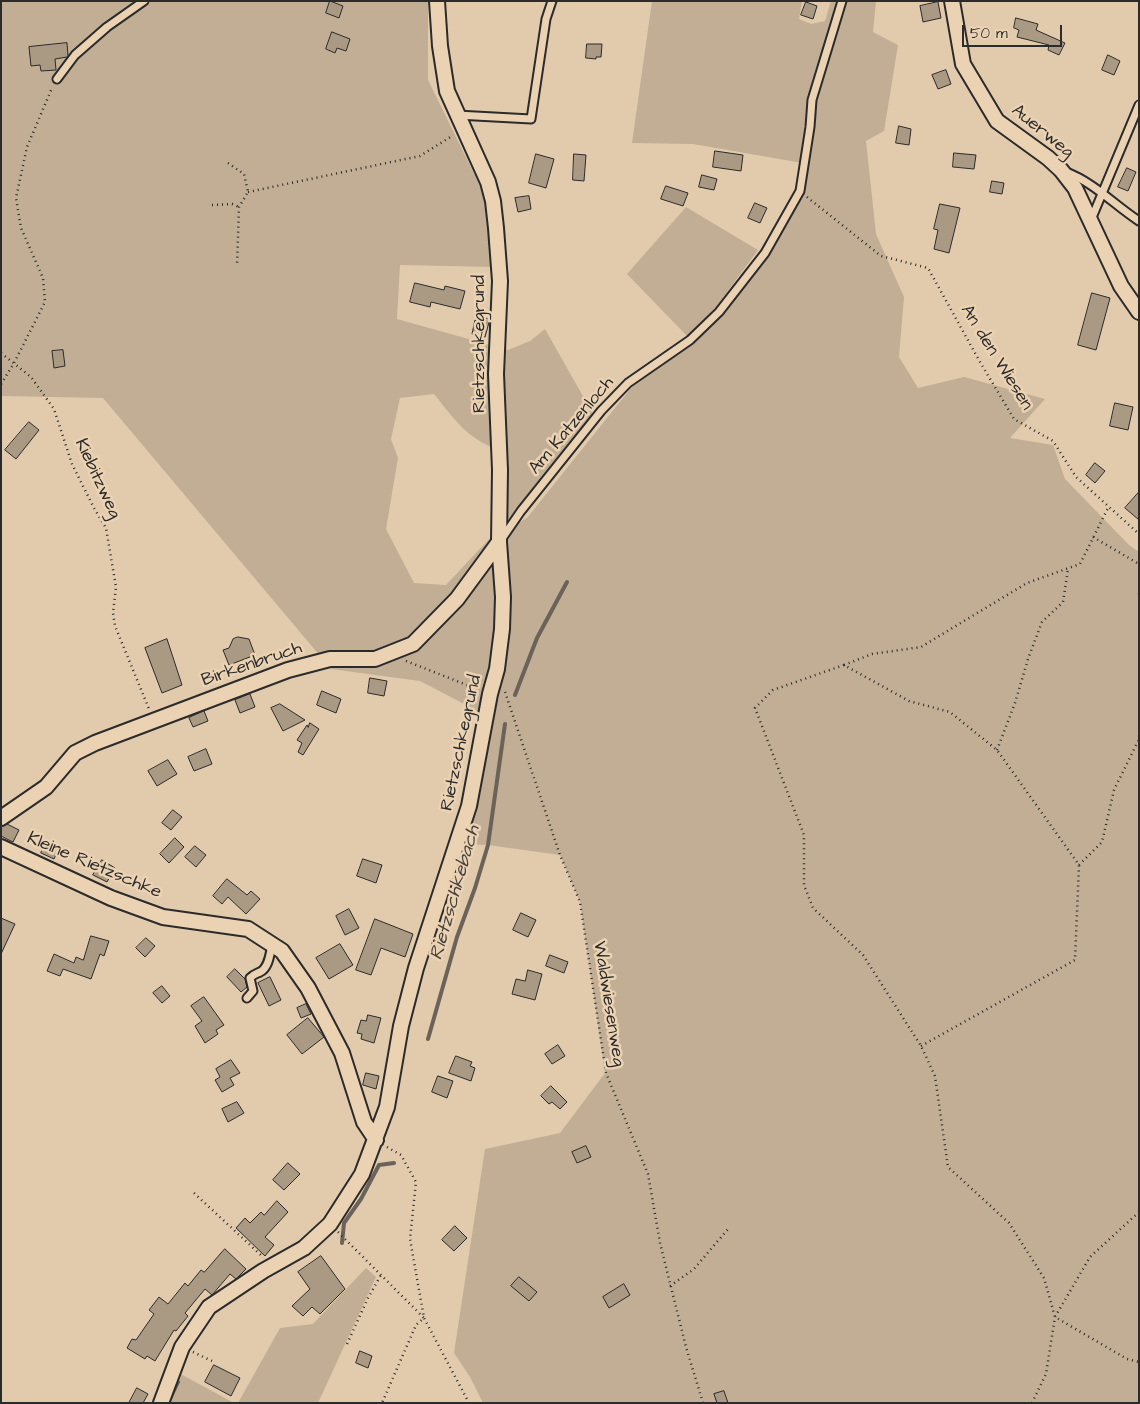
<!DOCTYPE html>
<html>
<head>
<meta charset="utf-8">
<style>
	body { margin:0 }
	#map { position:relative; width:1140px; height:1404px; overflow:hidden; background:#e2cbad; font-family:"Architects Daughter",sans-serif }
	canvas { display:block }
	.frame { position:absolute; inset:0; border:2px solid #2b2b2b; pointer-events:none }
	.scale { position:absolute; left:962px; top:25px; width:100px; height:22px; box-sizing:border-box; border:2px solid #2b2b2b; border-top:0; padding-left:6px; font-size:15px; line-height:18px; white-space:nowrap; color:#2b2b2b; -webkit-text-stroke:4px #ead2b2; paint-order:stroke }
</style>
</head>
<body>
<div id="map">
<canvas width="1140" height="1404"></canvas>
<div class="frame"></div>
<div class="scale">50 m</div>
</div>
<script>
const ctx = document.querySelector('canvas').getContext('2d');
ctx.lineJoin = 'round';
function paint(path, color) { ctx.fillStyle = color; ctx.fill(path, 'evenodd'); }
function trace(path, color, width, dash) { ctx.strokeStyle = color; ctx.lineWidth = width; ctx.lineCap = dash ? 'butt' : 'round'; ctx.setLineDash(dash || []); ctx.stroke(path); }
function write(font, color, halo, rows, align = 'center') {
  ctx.font = font + ' "Architects Daughter",sans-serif'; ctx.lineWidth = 5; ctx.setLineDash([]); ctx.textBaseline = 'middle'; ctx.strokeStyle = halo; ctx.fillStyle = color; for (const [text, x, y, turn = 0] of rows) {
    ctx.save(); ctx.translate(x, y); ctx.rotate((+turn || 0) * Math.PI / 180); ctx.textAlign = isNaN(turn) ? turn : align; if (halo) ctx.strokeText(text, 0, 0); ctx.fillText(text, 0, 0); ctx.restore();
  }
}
paint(new Path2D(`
	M 1,1 L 428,1 L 428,80 L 486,198 L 494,267 L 400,265 L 397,319 L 508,350 L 530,341 L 545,329 L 593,414 L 512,516 L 504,523 L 504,451 C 469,442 455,420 434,394 L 400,398 L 391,439 L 398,458 L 386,529 L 414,583 L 446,585 L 490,538 L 527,518 L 631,388 L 691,345 L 690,340 L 719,312 L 765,253 L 808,164 L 693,144 L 632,143 L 652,1 L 802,1 L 799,19 L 811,24 L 825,21 L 831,1 L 876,1 L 873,32 L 898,45 L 884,131 L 866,141 L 876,234 L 904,297 L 899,357 L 918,388 L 964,377 L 1045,399 L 1010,438 L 1053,445 L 1065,479 L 1129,545 L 1139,552 L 1139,1403 L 483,1403 L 470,1377 L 454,1353 L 485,1149 L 560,1133 L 605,1073 L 580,902 L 560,855 L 488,845 L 456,844 L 485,715 L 420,681 L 331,669 L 103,398 L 1,396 Z
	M 686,207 L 758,250 L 716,307 L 687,336 L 627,274 Z
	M 366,1268 L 376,1277 L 318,1403 L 238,1403 L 280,1328 L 313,1324 Z
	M 177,1372 L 234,1403 L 166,1403 Z`), '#c1ae95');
trace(new Path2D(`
	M 515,695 L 537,638 L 567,582
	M 428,1039 L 457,937 L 475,888 L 488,845 L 505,724
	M 342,1243 L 344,1223 L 361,1199 L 379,1165 L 394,1163
	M 168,1403 L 178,1382`), '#6b6359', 4);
const building = new Path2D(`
	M 330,1 L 343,6 L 339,18 L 326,13 Z
	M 806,2 L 817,6 L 813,19 L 801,15 Z
	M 938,2 L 941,18 L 923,22 L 920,6 Z
	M 1016,18 L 1038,24 L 1036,30 L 1065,43 L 1059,55 L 1048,50 L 1049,45 L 1017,37 L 1019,30 L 1014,28 Z
	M 332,32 L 350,39 L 346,51 L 337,48 L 335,53 L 326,49 Z
	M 67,43 L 68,56 L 67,57 L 55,59 L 56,70 L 41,71 L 40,65 L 31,66 L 29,47 Z
	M 587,44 L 602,44 L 601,57 L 596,57 L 596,59 L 586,58 Z
	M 1108,55 L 1120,61 L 1114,75 L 1102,70 Z
	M 946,70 L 951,84 L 938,89 L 932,75 Z
	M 899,126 L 911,129 L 909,145 L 896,143 Z
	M 715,151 L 743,155 L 741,171 L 713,167 Z
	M 954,153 L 976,155 L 974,169 L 953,167 Z
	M 536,154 L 554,159 L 546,188 L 529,183 Z
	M 574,154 L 586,155 L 584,181 L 573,180 Z
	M 1127,168 L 1136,172 L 1128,191 L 1118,187 Z
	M 702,175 L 717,179 L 714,190 L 699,187 Z
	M 992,181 L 1004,183 L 1002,194 L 990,192 Z
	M 666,186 L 688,193 L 683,206 L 661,199 Z
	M 529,196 L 531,209 L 518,212 L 515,198 Z
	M 755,203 L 767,208 L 760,223 L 748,218 Z
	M 940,204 L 960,208 L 949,253 L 934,249 L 938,230 L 934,229 Z
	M 415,283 L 444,290 L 445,286 L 465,291 L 460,309 L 431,302 L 430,307 L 410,302 Z
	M 1092,293 L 1110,298 L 1096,350 L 1078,345 Z
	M 480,317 L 490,319 L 485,337 L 472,334 L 475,320 L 479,321 Z
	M 63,350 L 65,366 L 54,368 L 52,351 Z
	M 1115,403 L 1133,407 L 1128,430 L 1110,426 Z
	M 29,422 L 39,430 L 16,459 L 5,450 Z
	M 1095,463 L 1105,471 L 1095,483 L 1086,475 Z
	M 1139,492 L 1139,520 L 1125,508 Z
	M 238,637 L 249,639 L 255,655 L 229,665 L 223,650 L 229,648 L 233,639 Z
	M 167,639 L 182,685 L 162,693 L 145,648 Z
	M 370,678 L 387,681 L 384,696 L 368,693 Z
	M 322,691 L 341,699 L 336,713 L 317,705 Z
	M 250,694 L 255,707 L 240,713 L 235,700 Z
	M 280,704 L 305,720 L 283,731 L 271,708 Z
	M 204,711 L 208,721 L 193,727 L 189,718 Z
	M 310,723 L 319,729 L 303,755 L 298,752 L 302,743 L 297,740 L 307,725 L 308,727 Z
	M 206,749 L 212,764 L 194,771 L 188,757 Z
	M 168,760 L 177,774 L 157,786 L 148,771 Z
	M 173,810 L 182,817 L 171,830 L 162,823 Z
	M 7,824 L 19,830 L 13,842 L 1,836 L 1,827 Z
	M 175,838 L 184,847 L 169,863 L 160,854 Z
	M 47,840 L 60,846 L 54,859 L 41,853 Z
	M 195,846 L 206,855 L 196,867 L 185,857 Z
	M 363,859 L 382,865 L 376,883 L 357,876 Z
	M 102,860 L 115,868 L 107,882 L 93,875 Z
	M 227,879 L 247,895 L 251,891 L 260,899 L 246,914 L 228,897 L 222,904 L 213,896 Z
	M 349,909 L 359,928 L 345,935 L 336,916 Z
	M 521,913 L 536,920 L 528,937 L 513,930 Z
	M 1,918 L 15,924 L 1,954 Z
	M 375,919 L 413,934 L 405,957 L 381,948 L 371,975 L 356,970 Z
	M 91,936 L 109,941 L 104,956 L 100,954 L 91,979 L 63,969 L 60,976 L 47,971 L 54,954 L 74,963 L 76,957 L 83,960 Z
	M 146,938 L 155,946 L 145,957 L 136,948 Z
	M 340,944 L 353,965 L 329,979 L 316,958 Z
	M 550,955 L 568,962 L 564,973 L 546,966 Z
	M 235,969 L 245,979 L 247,987 L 241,992 L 227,977 Z
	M 528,970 L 542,974 L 535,1000 L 512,994 L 516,979 L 525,981 Z
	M 270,977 L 281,1000 L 269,1006 L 258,983 Z
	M 162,986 L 170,996 L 162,1003 L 153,993 Z
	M 204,997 L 224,1025 L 216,1030 L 218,1034 L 205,1043 L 195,1026 L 202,1021 L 191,1006 Z
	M 306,1004 L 311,1014 L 301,1018 L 297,1008 Z
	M 368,1015 L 381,1018 L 374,1043 L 361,1039 L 362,1034 L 357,1033 L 361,1020 L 366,1021 Z
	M 308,1018 L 324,1037 L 302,1054 L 287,1035 Z
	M 558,1045 L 565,1056 L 552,1064 L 545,1054 Z
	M 456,1056 L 472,1062 L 470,1066 L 475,1068 L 471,1081 L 449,1073 Z
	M 231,1060 L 240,1073 L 230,1078 L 234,1085 L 222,1092 L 215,1080 L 220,1077 L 216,1069 Z
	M 366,1073 L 379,1076 L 376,1089 L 363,1085 Z
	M 438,1076 L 453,1081 L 447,1098 L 432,1092 Z
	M 551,1086 L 567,1102 L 560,1109 L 552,1102 L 549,1104 L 541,1096 Z
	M 237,1102 L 244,1113 L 228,1122 L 222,1109 Z
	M 586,1146 L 591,1157 L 577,1163 L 572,1152 Z
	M 288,1163 L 300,1174 L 284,1190 L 273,1180 Z
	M 277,1201 L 288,1212 L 265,1237 L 274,1245 L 265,1256 L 236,1228 L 245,1218 L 250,1223 L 261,1212 L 264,1215 Z
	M 455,1226 L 467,1238 L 454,1251 L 442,1240 Z
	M 225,1249 L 246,1269 L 236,1279 L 230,1274 L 212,1295 L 205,1289 L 185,1313 L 188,1316 L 176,1331 L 174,1330 L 155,1361 L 147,1356 L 145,1359 L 127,1348 L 132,1339 L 136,1340 L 154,1314 L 149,1310 L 159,1297 L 168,1304 L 185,1283 L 188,1286 L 201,1270 L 204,1272 Z
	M 321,1256 L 345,1289 L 320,1314 L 312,1307 L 303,1316 L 292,1306 L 310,1289 L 298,1272 Z
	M 519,1277 L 537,1292 L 529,1301 L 511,1286 Z
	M 624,1284 L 630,1295 L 609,1308 L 603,1297 Z
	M 360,1351 L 372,1356 L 368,1368 L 356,1363 Z
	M 214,1365 L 240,1378 L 231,1396 L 205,1382 Z
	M 137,1388 L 148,1394 L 143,1403 L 129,1403 Z
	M 724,1391 L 728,1403 L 717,1403 L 714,1394 Z`);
paint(building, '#aa9a84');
trace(building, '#2b2b2b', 1);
const lane = new Path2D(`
	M 57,79 L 75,55 L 107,27 L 144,1
	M 457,115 L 531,119 L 546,19 L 552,1
	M 1066,172 C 1095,183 1114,205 1139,221
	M 1091,220 L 1139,105
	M 501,540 L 521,511 L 601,411 L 628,383 L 690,340 L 719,312 L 765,253 L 800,191 L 810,127 L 812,100 L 842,1
	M 247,998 L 253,991 L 250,978 C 254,974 256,974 260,972 C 269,968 270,953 272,945`);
const street = new Path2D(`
	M 952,1 L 963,64 L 997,121 L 1048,158 L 1061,170 L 1075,188 L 1121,286 L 1139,312
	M 1,818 L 46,787 L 75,753 L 95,743 L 288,670 L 330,659 L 375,659 L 413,644 L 457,599 L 499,542
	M 1,847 L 111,898 L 163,917 L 248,929 L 282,951 L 308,988 L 342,1053 L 364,1122 L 376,1140
	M 161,1403 L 182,1347 L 209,1307 L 263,1271 L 304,1248 L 330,1224 L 362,1174 L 387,1107 L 401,1026 L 416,968 L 469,806 L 490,694 L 497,669 L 502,629 L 503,597 L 499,542 L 500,470 L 496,374 L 500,281 L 496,228 L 493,201 L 488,182 L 447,91 L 440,46 L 437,1`);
trace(lane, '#2b2b2b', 11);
trace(street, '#2b2b2b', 18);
trace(new Path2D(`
	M 228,163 L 244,174 L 248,192 L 239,207 L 237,266
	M 248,192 L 420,156 L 452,136
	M 807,197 L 881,256 L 928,268 L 980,362 L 1014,419 L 1053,441 L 1076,477 L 1139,534
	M 212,205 L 232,204 L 239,207
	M 1,353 L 31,377 L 54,409 L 72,464 L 94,508 L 106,528 L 116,587 L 113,613 L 115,626 L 149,709
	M 1,384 L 14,363 L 45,302 L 43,278 L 21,228 L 16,198 L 27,147 L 52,88
	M 1093,537 L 1139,564
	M 1139,593 L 1139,598
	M 406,661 L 477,689
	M 844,665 L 872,654 L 921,647 L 1027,583 L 1080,564 L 1109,506
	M 505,692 L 560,855 L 580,902 L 606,1073 L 648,1174 L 660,1243 L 686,1347 L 703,1403
	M 997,750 L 1015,703 L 1028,659 L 1042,622 L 1063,602 L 1068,569
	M 1079,865 L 1102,842 L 1114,790 L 1138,741 L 1139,736
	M 921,1046 L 1075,960 L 1079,865 L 997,750 L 950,712 L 909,701 L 844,665 L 773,690 L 755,708 L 804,835 L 804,885 L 813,908 L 863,955 L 921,1046 L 935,1076 L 948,1167 L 1009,1223 L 1044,1278 L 1055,1317 L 1127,1359 L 1139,1362
	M 387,1147 L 401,1155 L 416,1182 L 410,1239 L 424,1318 L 469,1403
	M 194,1193 L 263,1257
	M 338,1232 L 424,1318 L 416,1325 L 382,1403
	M 670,1286 L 694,1269 L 728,1229
	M 347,1344 L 368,1298 L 381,1275
	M 193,1352 L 212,1361
	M 1032,1403 L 1046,1374 L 1055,1317 L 1090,1257 L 1139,1212`), '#2b2b2b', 2.5, [1, 4]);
trace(lane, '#ead2b2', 7);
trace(street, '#ead2b2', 14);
write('18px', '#2b2b2b', '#ead2b2', [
	["Auerweg",1042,132,39],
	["Rietzschkegrund",480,344,-90],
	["An den Wiesen",996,358,58],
	["Am Katzenloch",572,426,-50],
	["Kiebitzweg",97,479,65],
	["Birkenbruch",252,665,-19],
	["Rietzschkegrund",462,743,-78],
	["Kleine Rietzschke",94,866,23],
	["Waldwiesenweg",608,1004,81]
]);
write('italic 19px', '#46423e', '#ead2b2', [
	["Rietzschkebach",456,893,-74]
]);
</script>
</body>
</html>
